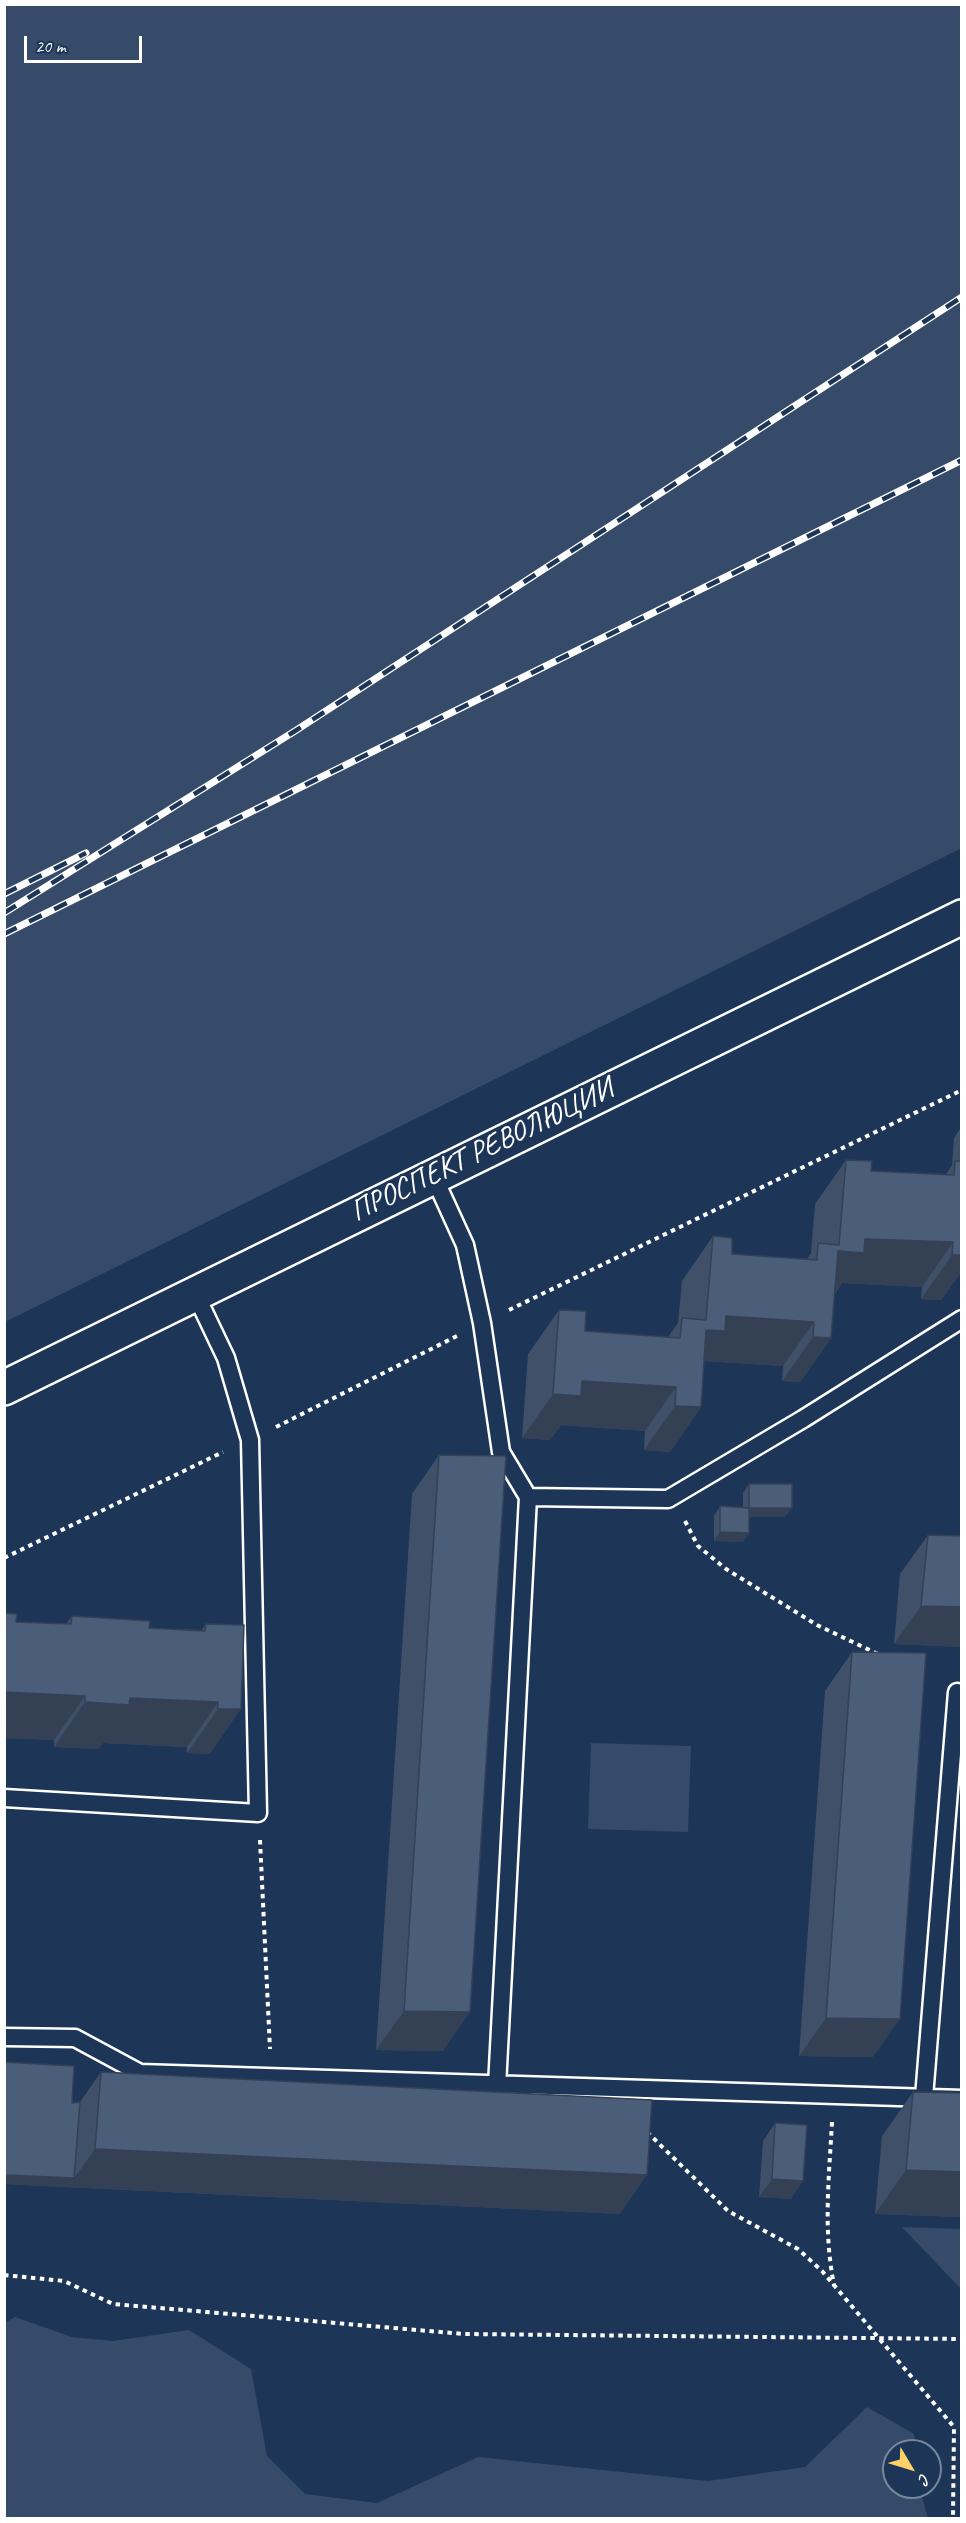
<!DOCTYPE html>
<html>
<head>
<meta charset="utf-8">
<style>
	body { margin:0 }
	#map { position:relative; width:966px; height:2523px; overflow:hidden; background:#1d3557; font-family:Caveat,sans-serif }
	canvas { display:block }
	.frame { position:absolute; inset:0; border:6px solid #fff; pointer-events:none }
	.north { position:absolute; left:882px; top:2439px; width:60px; height:60px; box-sizing:border-box; background:#1d3557; border:2px solid #77869a; border-radius:50%; rotate:128deg; font-size:16px; font-weight:700; line-height:24px; text-align:center; color:#fff }
	.north::after { content:''; display:block; margin:auto; width:21px; height:27px; background:#ffd166; clip-path:polygon(50% 0,100% 100%,50% 72%,0 100%) }
	.scale { position:absolute; left:24px; top:36px; width:118px; height:27px; box-sizing:border-box; border:3px solid #fff; border-top:0; padding-left:8px; font-size:18px; line-height:21px; white-space:nowrap; color:#fff; -webkit-text-stroke:4px #1d3557; paint-order:stroke }
</style>
</head>
<body>
<div id="map">
<canvas width="966" height="2523"></canvas>
<div class="frame"></div>
<div class="north">С</div>
<div class="scale">20 m</div>
</div>
<script>
const ctx = document.querySelector('canvas').getContext('2d');
ctx.lineJoin = 'round';
function paint(path, color) { ctx.fillStyle = color; ctx.fill(path, 'evenodd'); }
function trace(path, color, width, dash) { ctx.strokeStyle = color; ctx.lineWidth = width; ctx.lineCap = dash ? 'butt' : 'round'; ctx.setLineDash(dash || []); ctx.stroke(path); }
function write(font, color, halo, rows, align = 'center') {
  ctx.font = font + ' Caveat,sans-serif'; ctx.lineWidth = 5; ctx.setLineDash([]); ctx.textBaseline = 'middle'; ctx.strokeStyle = halo; ctx.fillStyle = color; for (const [text, x, y, turn = 0] of rows) {
    ctx.save(); ctx.translate(x, y); ctx.rotate((+turn || 0) * Math.PI / 180); ctx.textAlign = isNaN(turn) ? turn : align; if (halo) ctx.strokeText(text, 0, 0); ctx.fillText(text, 0, 0); ctx.restore();
  }
}
paint(new Path2D(`
	M 5,4 L 961,5 L 962,848 L 5,1322 Z
	M 591,1743 L 691,1746 L 688,1832 L 588,1829 Z
	M 902,2227 L 961,2229 L 961,2289 Z
	M 15,2317 L 72,2337 L 113,2341 L 189,2330 L 251,2369 L 267,2456 L 305,2494 L 377,2503 L 478,2457 L 708,2481 L 805,2467 L 867,2407 L 914,2434 L 916,2451 L 894,2451 L 894,2487 L 919,2487 L 928,2518 L 5,2518 L 5,2323 Z`), '#364b69');
const lane = new Path2D(`
	M 433,1175 L 465,1245 L 482,1323 L 501,1452 L 528,1497 L 668,1499 L 803,1419 L 962,1319
	M 4,1798 L 258,1813 L 250,1440 L 226,1358 L 195,1293
	M 4,2037 L 75,2038 L 140,2073 L 962,2099
	M 497,2086 L 528,1497
	M 924,2097 L 957,1692 L 962,1693`);
const secondary = new Path2D(`
	M 4,1388 L 962,917`);
trace(lane, '#fff', 21);
trace(secondary, '#fff', 38);
trace(new Path2D(`
	M 509,1310 L 962,1090
	M 276,1427 L 457,1336
	M 685,1521 L 698,1546 L 726,1569 L 817,1625 L 878,1654
	M 4,1558 L 223,1452
	M 260,1840 L 270,2049
	M 832,2122 C 829,2178 823,2230 834,2285
	M 647,2132 L 728,2211 L 798,2249 L 822,2271 L 954,2427 L 953,2518
	M 4,2275 L 64,2281 L 113,2304 L 464,2334 L 962,2339`), '#fff', 4, [4.5, 4.5]);
trace(lane, '#1d3557', 16);
trace(secondary, '#1d3557', 33);
const rail = new Path2D(`
	M 4,894 L 86,853
	M 4,913 L 295,731 L 962,297
	M 4,934 L 962,460`);
trace(rail, '#fff', 7);
trace(rail, '#1d3557', 4.5, [14]);
paint(new Path2D(`
	M 962,1126 L 962,1271 L 941,1300 L 921,1299 L 922,1287 L 842,1283 L 835,1294 L 831,1338 L 800,1382 L 782,1381 L 783,1366 L 704,1361 L 701,1407 L 670,1452 L 644,1450 L 645,1431 L 561,1425 L 550,1440 L 522,1438 L 528,1354 L 559,1310 L 585,1331 L 668,1337 L 678,1323 L 682,1281 L 713,1236 L 732,1254 L 807,1259 L 811,1253 L 815,1204 L 846,1160 L 871,1171 L 946,1174 L 952,1165 L 954,1138 Z
	M 439,1455 L 443,2051 L 376,2050 L 412,1494 Z
	M 749,1484 L 785,1517 L 749,1517 L 749,1533 L 743,1542 L 714,1541 L 714,1516 L 720,1506 L 743,1508 L 743,1493 Z
	M 928,1535 L 962,1647 L 894,1644 L 900,1574 Z
	M 4,1613 L 16,1622 L 66,1624 L 72,1616 L 149,1628 L 202,1630 L 206,1624 L 244,1625 L 210,1754 L 187,1753 L 187,1747 L 103,1743 L 98,1749 L 54,1747 L 54,1740 L 4,1738 Z
	M 852,1652 L 873,2057 L 799,2056 L 825,1691 Z
	M 4,2062 L 72,2103 L 80,2102 L 101,2072 L 620,2214 L 4,2184 Z
	M 913,2092 L 962,2093 L 962,2217 L 875,2214 L 882,2136 Z
	M 775,2123 L 791,2199 L 759,2197 L 763,2141 Z`), '#405068');
paint(new Path2D(`
	M 865,1239 L 953,1242 L 922,1287 L 842,1283 L 832,1297 L 838,1251 Z
	M 952,1255 L 962,1255 L 962,1271 L 941,1300 L 921,1299 Z
	M 726,1316 L 814,1322 L 783,1366 L 704,1361 L 694,1375 L 706,1330 Z
	M 813,1337 L 831,1338 L 800,1382 L 782,1381 Z
	M 582,1381 L 676,1387 L 645,1431 L 561,1425 L 550,1440 L 522,1438 L 553,1394 Z
	M 675,1406 L 701,1407 L 670,1452 L 644,1450 Z
	M 749,1508 L 792,1508 L 785,1517 L 743,1517 Z
	M 720,1532 L 749,1533 L 743,1542 L 714,1541 Z
	M 921,1606 L 962,1607 L 962,1647 L 894,1644 Z
	M 4,1692 L 85,1696 L 54,1740 L 4,1738 Z
	M 130,1698 L 218,1702 L 187,1747 L 103,1743 L 98,1749 L 54,1747 L 85,1702 Z
	M 218,1709 L 241,1709 L 210,1754 L 187,1753 Z
	M 404,2011 L 470,2012 L 443,2051 L 376,2050 Z
	M 826,2018 L 900,2019 L 873,2057 L 799,2056 Z
	M 95,2149 L 647,2175 L 620,2214 L 68,2187 Z
	M 906,2170 L 962,2172 L 962,2217 L 875,2214 Z
	M 4,2175 L 74,2178 L 68,2187 L 4,2184 Z
	M 772,2179 L 803,2181 L 791,2199 L 759,2197 Z`), '#344155');
const building = new Path2D(`
	M 846,1160 L 872,1161 L 871,1171 L 954,1175 L 955,1161 L 962,1161 L 962,1255 L 952,1255 L 953,1242 L 865,1239 L 864,1253 L 838,1251 L 831,1338 L 813,1337 L 814,1322 L 726,1316 L 725,1331 L 706,1330 L 701,1407 L 675,1406 L 676,1387 L 582,1381 L 581,1396 L 553,1394 L 559,1310 L 586,1311 L 585,1331 L 680,1338 L 682,1318 L 706,1320 L 713,1236 L 732,1238 L 732,1254 L 817,1260 L 818,1243 L 839,1245 Z
	M 439,1455 L 506,1456 L 470,2012 L 404,2011 Z
	M 749,1484 L 792,1484 L 792,1508 L 749,1508 Z
	M 720,1506 L 749,1508 L 749,1533 L 720,1532 Z
	M 928,1535 L 962,1536 L 962,1607 L 921,1606 Z
	M 4,1613 L 17,1614 L 16,1622 L 71,1624 L 72,1616 L 150,1621 L 149,1628 L 205,1631 L 206,1624 L 244,1625 L 241,1709 L 218,1709 L 218,1702 L 130,1698 L 129,1705 L 85,1702 L 85,1696 L 4,1692 Z
	M 852,1652 L 926,1653 L 900,2019 L 826,2018 Z
	M 4,2062 L 74,2066 L 72,2103 L 80,2102 L 74,2178 L 4,2175 Z
	M 101,2072 L 652,2100 L 647,2175 L 95,2149 Z
	M 913,2092 L 962,2093 L 962,2172 L 906,2170 Z
	M 775,2123 L 807,2125 L 803,2181 L 772,2179 Z`);
paint(building, '#4a5d79');
trace(building, '#344155', 1.5);
write('30px', '#fff', '#1d3557', [
	["ПРОСПЕКТ РЕВОЛЮЦИИ",482,1151,-26]
]);
</script>
</body>
</html>
